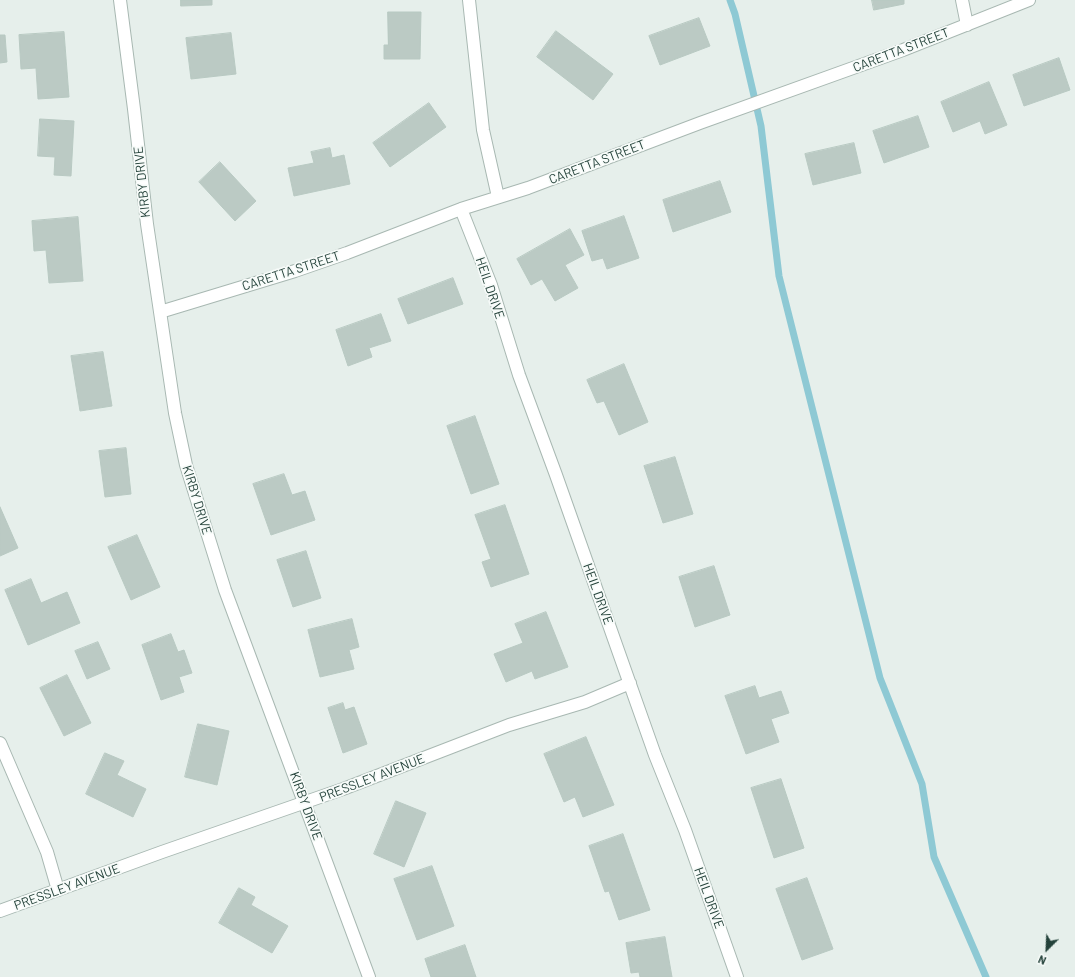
<!DOCTYPE html>
<html>
<head>
<meta charset="utf-8">
<style>
	body { margin:0 }
	#map { position:relative; width:1075px; height:977px; overflow:hidden; background:#e6efeb; font-family:Barlow,sans-serif }
	canvas { display:block }
	.north { position:absolute; left:1027px; top:929px; width:40px; height:40px; -webkit-text-stroke:3px #f7fbf9; paint-order:stroke; rotate:204deg; font-size:11px; font-weight:700; line-height:16px; text-align:center; color:#24423a }
	.north::after { content:''; display:block; margin:auto; width:14px; height:18px; background:#24423a; clip-path:polygon(50% 0,100% 100%,50% 72%,0 100%) }
</style>
</head>
<body>
<div id="map">
<canvas width="1075" height="977"></canvas>
<div class="north">N</div>
</div>
<script>
const ctx = document.querySelector('canvas').getContext('2d');
ctx.lineJoin = 'round';
function trace(path, color, width, dash) { ctx.strokeStyle = color; ctx.lineWidth = width; ctx.lineCap = dash ? 'butt' : 'round'; ctx.setLineDash(dash || []); ctx.stroke(path); }
function paint(path, color) { ctx.fillStyle = color; ctx.fill(path, 'evenodd'); }
function write(font, color, halo, rows, align = 'center') {
  ctx.font = font + ' Barlow,sans-serif'; ctx.lineWidth = 3.5; ctx.setLineDash([]); ctx.textBaseline = 'middle'; ctx.strokeStyle = halo; ctx.fillStyle = color; for (const [text, x, y, turn = 0] of rows) {
    ctx.save(); ctx.translate(x, y); ctx.rotate((+turn || 0) * Math.PI / 180); ctx.textAlign = isNaN(turn) ? turn : align; if (halo) ctx.strokeText(text, 0, 0); ctx.fillText(text, 0, 0); ctx.restore();
  }
}
trace(new Path2D(`
	M 730,0 L 735,14 L 761,126 L 779,276 L 880,678 L 922,784 L 934,857 L 986,977`), '#8ec9d4', 7);
const building = new Path2D(`
	M 181,0 L 212,0 L 212,5 L 181,6 Z
	M 872,0 L 904,0 L 904,4 L 874,10 Z
	M 388,12 L 421,12 L 420,59 L 384,59 L 384,45 L 388,45 Z
	M 699,18 L 710,46 L 660,65 L 649,36 Z
	M 556,31 L 613,74 L 593,100 L 537,57 Z
	M 64,32 L 69,97 L 38,99 L 36,68 L 21,69 L 19,35 Z
	M 231,33 L 236,74 L 191,79 L 186,38 Z
	M 0,35 L 5,35 L 7,62 L 0,63 Z
	M 1059,58 L 1070,90 L 1024,106 L 1013,75 Z
	M 989,82 L 1007,125 L 985,134 L 980,121 L 953,132 L 941,102 Z
	M 429,103 L 446,127 L 390,167 L 373,143 Z
	M 918,116 L 929,147 L 884,163 L 873,131 Z
	M 40,119 L 74,121 L 71,176 L 54,175 L 55,157 L 38,156 Z
	M 854,143 L 861,173 L 813,185 L 805,154 Z
	M 330,148 L 332,158 L 344,155 L 350,184 L 294,196 L 288,168 L 314,163 L 311,152 Z
	M 220,162 L 256,201 L 235,221 L 199,182 Z
	M 720,181 L 731,212 L 673,232 L 663,200 Z
	M 624,216 L 639,258 L 607,269 L 603,258 L 592,261 L 582,231 Z
	M 78,217 L 83,281 L 49,283 L 46,250 L 34,251 L 32,221 Z
	M 570,229 L 584,255 L 565,265 L 578,288 L 555,301 L 542,279 L 531,285 L 517,259 Z
	M 453,278 L 463,304 L 408,324 L 398,299 Z
	M 381,314 L 391,341 L 369,348 L 372,357 L 348,366 L 336,330 Z
	M 103,352 L 112,406 L 80,411 L 71,356 Z
	M 624,364 L 648,422 L 619,435 L 604,401 L 597,403 L 587,380 Z
	M 475,416 L 499,484 L 471,494 L 447,426 Z
	M 126,448 L 131,494 L 105,497 L 99,451 Z
	M 675,457 L 693,514 L 663,523 L 644,466 Z
	M 284,474 L 292,495 L 305,491 L 315,520 L 271,535 L 253,484 Z
	M 505,505 L 529,574 L 491,587 L 482,562 L 491,559 L 475,515 Z
	M 0,507 L 18,548 L 0,556 Z
	M 137,535 L 160,587 L 131,600 L 108,547 Z
	M 306,551 L 321,598 L 293,607 L 277,560 Z
	M 714,566 L 730,615 L 695,627 L 679,577 Z
	M 31,579 L 41,603 L 67,592 L 80,623 L 28,645 L 5,590 Z
	M 546,612 L 568,667 L 535,679 L 532,671 L 506,682 L 494,654 L 523,643 L 515,624 Z
	M 352,619 L 359,647 L 349,650 L 354,669 L 320,677 L 308,630 Z
	M 171,634 L 178,652 L 184,650 L 192,673 L 179,677 L 184,692 L 161,700 L 142,645 Z
	M 98,642 L 110,669 L 87,679 L 75,651 Z
	M 67,675 L 91,723 L 64,736 L 40,688 Z
	M 755,686 L 759,698 L 781,691 L 789,713 L 771,719 L 779,742 L 746,754 L 725,696 Z
	M 343,703 L 345,710 L 354,707 L 367,744 L 343,753 L 328,708 Z
	M 198,724 L 229,731 L 217,785 L 185,777 Z
	M 586,737 L 614,805 L 583,817 L 575,797 L 564,802 L 544,754 Z
	M 105,753 L 124,761 L 117,775 L 146,789 L 133,817 L 86,794 Z
	M 781,779 L 804,848 L 774,858 L 751,788 Z
	M 396,801 L 426,813 L 404,867 L 374,854 Z
	M 623,834 L 650,910 L 619,920 L 609,891 L 605,892 L 589,846 Z
	M 432,866 L 454,926 L 417,940 L 394,879 Z
	M 807,878 L 833,949 L 802,960 L 776,889 Z
	M 239,888 L 255,897 L 251,905 L 288,926 L 272,953 L 219,923 Z
	M 665,937 L 672,977 L 640,977 L 639,972 L 631,973 L 626,943 Z
	M 465,945 L 476,977 L 431,977 L 425,959 Z`);
paint(building, '#bbcac4');
trace(building, '#b8c9c2', 1);
const minor = new Path2D(`
	M 120,0 L 134,109 L 147,224 L 175,413 L 186,465 L 225,590 L 369,977
	M 469,0 L 483,130 L 498,197
	M 962,0 L 967,25
	M 461,209 L 491,285 L 519,375 L 556,475 L 655,755 L 685,830 L 737,977
	M 160,312 L 295,271 L 347,253 L 461,209 L 528,188 L 700,123 L 903,50 L 1029,0
	M 0,743 L 47,852 L 58,890
	M 0,911 L 162,852 L 343,789 L 509,725 L 585,702 L 630,683`);
trace(minor, '#a8b8b2', 14);
trace(minor, '#fff', 12);
write('13px', '#24423a', '#f7fbf9', [
	["CARETTA STREET",901,50,-21],
	["CARETTA STREET",597,162,-21],
	["KIRBY DRIVE",142,182,-96],
	["CARETTA STREET",291,271,-18],
	["HEIL DRIVE",490,288,71],
	["KIRBY DRIVE",197,500,73],
	["HEIL DRIVE",598,594,70],
	["PRESSLEY AVENUE",372,778,-21],
	["KIRBY DRIVE",306,806,70],
	["PRESSLEY AVENUE",67,887,-20],
	["HEIL DRIVE",709,898,70]
]);
</script>
</body>
</html>
